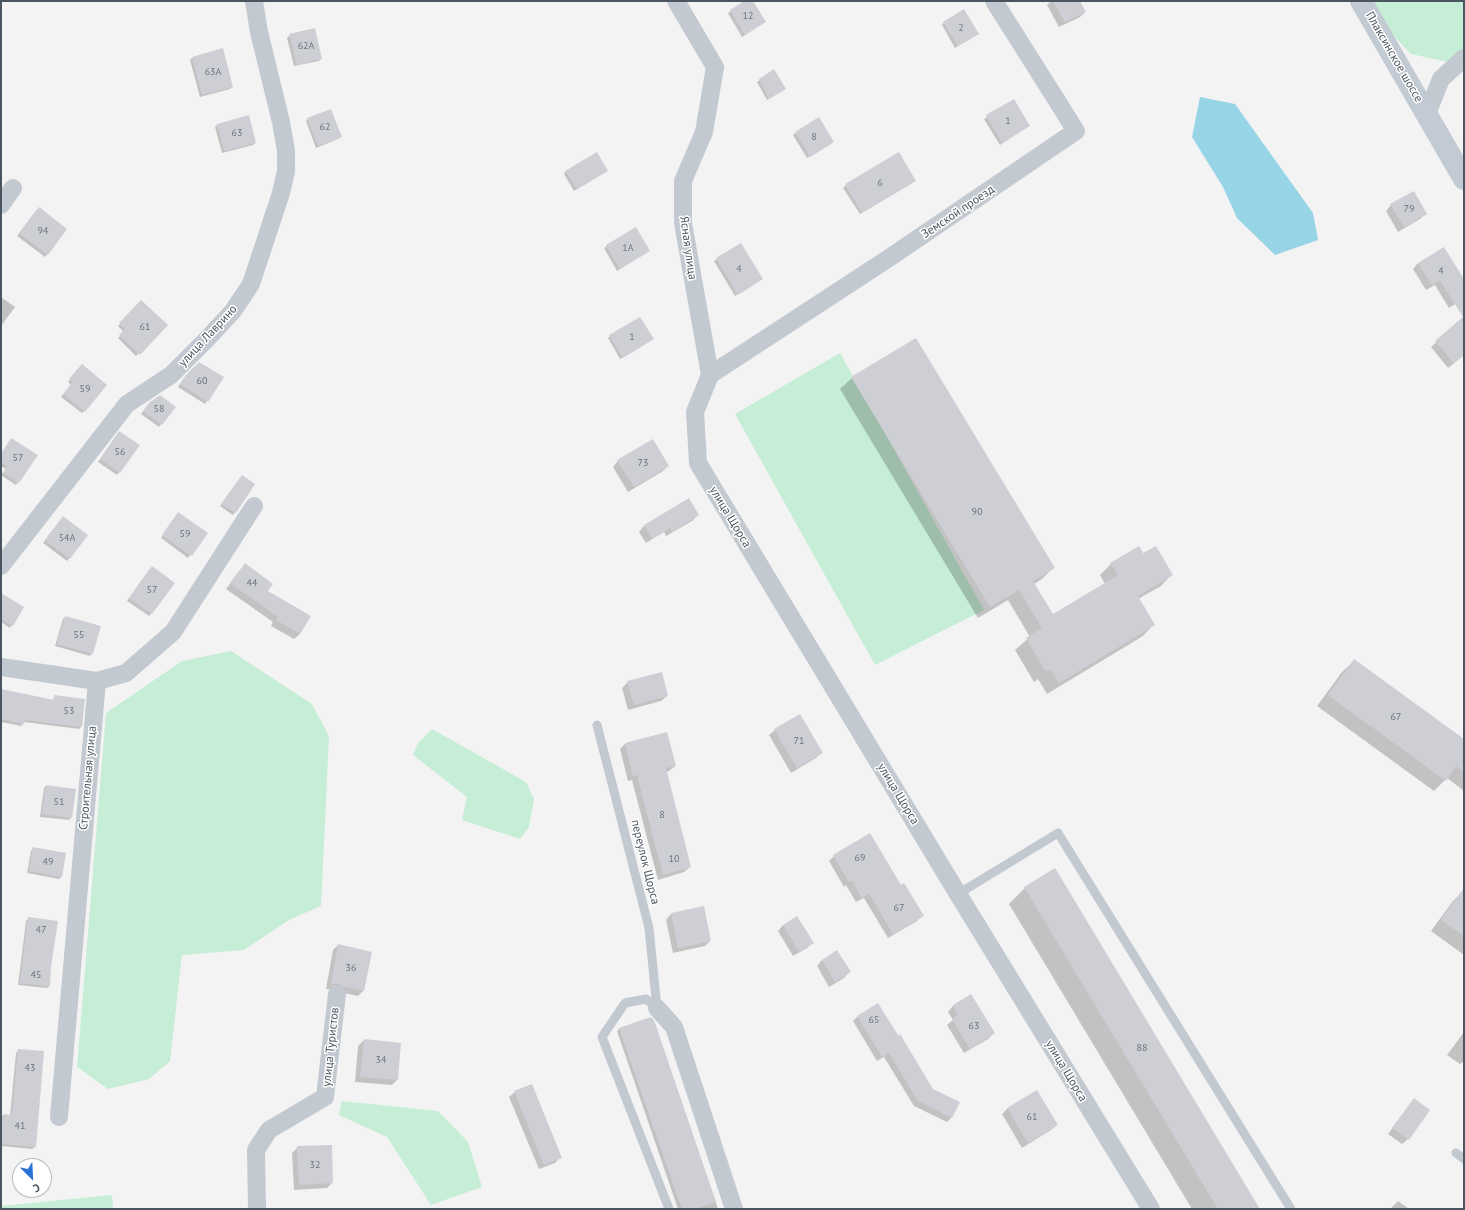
<!DOCTYPE html>
<html>
<head>
<meta charset="utf-8">
<style>
	body { margin:0 }
	#map { position:relative; width:1465px; height:1210px; overflow:hidden; background:#f4f3f3; font-family:"PT Sans",sans-serif }
	canvas { display:block }
	.frame { position:absolute; inset:0; border:2px solid #4b555f; pointer-events:none }
	.north { position:absolute; left:12px; top:1158px; width:40px; height:40px; box-sizing:border-box; background:#fff; border:1px solid #b7bbbf; border-radius:50%; rotate:156deg; font-size:11px; font-weight:700; line-height:16px; text-align:center; color:#4b555f }
	.north::after { content:''; display:block; margin:auto; width:14px; height:18px; background:#2a72d7; clip-path:polygon(50% 0,100% 100%,50% 72%,0 100%) }
</style>
</head>
<body>
<div id="map">
<canvas width="1465" height="1210"></canvas>
<div class="frame"></div>
<div class="north">С</div>
</div>
<script>
const ctx = document.querySelector('canvas').getContext('2d');
ctx.lineJoin = 'round';
function paint(path, color) { ctx.fillStyle = color; ctx.fill(path, 'evenodd'); }
function trace(path, color, width, dash) { ctx.strokeStyle = color; ctx.lineWidth = width; ctx.lineCap = dash ? 'butt' : 'round'; ctx.setLineDash(dash || []); ctx.stroke(path); }
function write(font, color, halo, rows, align = 'center') {
  ctx.font = font + ' "PT Sans",sans-serif'; ctx.lineWidth = 3; ctx.setLineDash([]); ctx.textBaseline = 'middle'; ctx.strokeStyle = halo; ctx.fillStyle = color; for (const [text, x, y, turn = 0] of rows) {
    ctx.save(); ctx.translate(x, y); ctx.rotate((+turn || 0) * Math.PI / 180); ctx.textAlign = isNaN(turn) ? turn : align; if (halo) ctx.strokeText(text, 0, 0); ctx.fillText(text, 0, 0); ctx.restore();
  }
}
paint(new Path2D(`
	M 1362,1 L 1464,1 L 1464,50 L 1448,62 L 1411,54 L 1364,5 Z
	M 840,353 L 984,610 L 875,665 L 735,414 Z
	M 231,651 L 312,704 L 329,736 L 321,906 L 289,920 L 244,950 L 182,955 L 170,1061 L 149,1079 L 108,1089 L 77,1067 L 106,713 L 182,661 Z
	M 432,729 L 526,782 L 534,799 L 529,827 L 520,839 L 462,820 L 467,797 L 413,755 L 418,743 Z
	M 342,1101 L 438,1111 L 468,1142 L 482,1187 L 431,1205 L 387,1137 L 339,1115 Z
	M 112,1195 L 113,1209 L 1,1209 L 1,1206 Z`), '#c6edd6');
paint(new Path2D(`
	M 1200,97 L 1235,104 L 1313,213 L 1318,240 L 1275,255 L 1237,218 L 1223,187 L 1192,137 Z`), '#97d4e6');
paint(new Path2D(`
	M 746,1 L 752,1 L 765,22 L 742,37 L 728,13 Z
	M 1051,1 L 1079,1 L 1085,12 L 1080,17 L 1059,27 L 1047,5 Z
	M 944,22 L 975,36 L 955,48 L 942,25 Z
	M 290,35 L 321,58 L 319,61 L 294,66 L 287,38 Z
	M 192,58 L 232,87 L 230,89 L 200,97 L 190,60 Z
	M 774,71 L 785,89 L 767,100 L 757,82 Z
	M 1013,100 L 1029,126 L 1000,145 L 984,119 Z
	M 819,118 L 831,144 L 807,158 L 793,135 Z
	M 308,119 L 341,137 L 338,139 L 316,148 L 306,121 Z
	M 218,124 L 255,143 L 253,145 L 222,153 L 215,127 Z
	M 566,171 L 604,173 L 574,191 L 564,174 Z
	M 912,183 L 860,214 L 843,188 L 846,185 Z
	M 1391,205 L 1426,214 L 1420,219 L 1398,232 L 1386,211 Z
	M 36,211 L 66,229 L 45,257 L 17,236 Z
	M 636,228 L 646,253 L 617,271 L 604,248 Z
	M 740,244 L 761,279 L 735,296 L 714,261 Z
	M 1418,263 L 1464,281 L 1464,298 L 1449,308 L 1435,285 L 1426,290 L 1413,269 Z
	M 1,297 L 15,307 L 1,326 Z
	M 141,302 L 166,326 L 136,356 L 118,338 L 124,332 L 118,326 Z
	M 1464,318 L 1464,355 L 1448,368 L 1431,347 Z
	M 610,336 L 650,341 L 620,359 L 608,338 Z
	M 79,368 L 84,411 L 82,413 L 61,397 L 71,385 L 68,382 Z
	M 184,378 L 207,401 L 205,404 L 178,387 Z
	M 852,378 L 1053,568 L 1042,579 L 1034,584 L 1053,615 L 1105,584 L 1100,575 L 1111,564 L 1143,555 L 1172,574 L 1161,586 L 1138,599 L 1154,624 L 1143,636 L 1047,694 L 1038,679 L 1034,682 L 1015,650 L 1030,637 L 1008,600 L 978,618 L 840,389 Z
	M 148,405 L 161,424 L 159,427 L 141,414 Z
	M 117,435 L 138,445 L 117,475 L 98,462 Z
	M 9,442 L 36,455 L 16,485 L 1,475 L 6,469 L 1,466 L 1,454 Z
	M 618,461 L 668,466 L 663,471 L 628,492 L 613,467 Z
	M 240,478 L 254,484 L 233,515 L 220,506 Z
	M 689,500 L 698,515 L 692,521 L 666,536 L 664,532 L 646,543 L 639,532 L 644,526 Z
	M 176,516 L 206,533 L 188,558 L 161,538 Z
	M 61,520 L 87,536 L 67,561 L 43,543 Z
	M 245,564 L 300,634 L 294,639 L 271,626 L 273,622 L 226,589 Z
	M 149,570 L 173,583 L 149,616 L 127,601 Z
	M 1,597 L 12,625 L 10,628 L 1,622 Z
	M 66,617 L 92,653 L 90,656 L 55,646 L 63,619 Z
	M 1354,661 L 1464,740 L 1464,791 L 1447,778 L 1434,791 L 1317,706 L 1342,672 Z
	M 628,682 L 667,696 L 661,701 L 628,710 L 622,688 Z
	M 1,692 L 52,701 L 55,696 L 81,727 L 79,729 L 24,722 L 21,726 L 1,722 Z
	M 775,730 L 822,752 L 816,758 L 791,773 L 769,735 Z
	M 625,744 L 675,766 L 669,771 L 666,772 L 690,867 L 684,872 L 658,880 L 632,780 L 628,781 L 620,749 Z
	M 46,786 L 71,818 L 69,820 L 40,817 L 44,788 Z
	M 33,848 L 62,876 L 59,879 L 27,873 L 31,851 Z
	M 834,856 L 901,886 L 922,915 L 917,921 L 888,938 L 864,898 L 856,902 L 846,885 L 844,887 L 829,861 Z
	M 1025,888 L 1259,1209 L 1192,1209 L 1009,904 Z
	M 1464,890 L 1464,955 L 1431,931 L 1453,901 Z
	M 671,914 L 710,941 L 705,946 L 673,953 L 666,920 Z
	M 29,918 L 50,967 L 49,986 L 47,988 L 18,985 L 26,921 Z
	M 783,925 L 812,943 L 807,948 L 793,956 L 778,931 Z
	M 338,945 L 371,953 L 363,991 L 358,996 L 339,992 L 333,989 L 326,989 L 333,950 Z
	M 822,960 L 849,972 L 844,978 L 829,987 L 817,966 Z
	M 971,995 L 994,1033 L 988,1039 L 964,1053 L 947,1025 L 953,1020 L 948,1012 L 953,1006 Z
	M 878,1004 L 951,1118 L 947,1122 L 914,1106 L 884,1057 L 877,1061 L 853,1021 L 857,1017 Z
	M 653,1021 L 718,1209 L 678,1209 L 617,1031 L 620,1028 Z
	M 1464,1032 L 1464,1061 L 1460,1064 L 1447,1055 Z
	M 364,1040 L 397,1080 L 392,1085 L 355,1082 L 358,1046 Z
	M 19,1050 L 35,1147 L 32,1149 L 1,1146 L 1,1117 L 3,1115 L 10,1116 L 16,1053 Z
	M 1037,1091 L 1057,1125 L 1051,1130 L 1022,1148 L 1002,1114 L 1007,1109 Z
	M 515,1092 L 560,1157 L 555,1163 L 539,1169 L 509,1097 Z
	M 1414,1099 L 1408,1139 L 1402,1144 L 1388,1134 Z
	M 298,1147 L 332,1183 L 327,1188 L 294,1190 L 292,1153 Z
	M 1398,1201 L 1409,1209 L 1390,1209 Z`), '#0003');
paint(new Path2D(`
	M 744,1 L 753,1 L 766,22 L 745,35 L 730,10 Z
	M 1053,1 L 1080,1 L 1086,12 L 1065,22 Z
	M 964,9 L 979,34 L 958,46 L 943,22 Z
	M 315,28 L 322,59 L 297,65 L 289,34 Z
	M 223,48 L 233,87 L 202,95 L 192,57 Z
	M 774,69 L 786,89 L 769,99 L 759,79 Z
	M 1014,99 L 1030,126 L 1002,143 L 986,115 Z
	M 331,109 L 342,137 L 318,146 L 307,118 Z
	M 249,115 L 256,143 L 224,151 L 217,124 Z
	M 819,117 L 834,142 L 810,157 L 795,132 Z
	M 597,152 L 608,171 L 577,189 L 565,171 Z
	M 899,152 L 916,181 L 862,213 L 845,184 Z
	M 1414,191 L 1427,214 L 1404,227 L 1390,204 Z
	M 39,207 L 67,229 L 48,255 L 19,233 Z
	M 636,227 L 650,251 L 620,269 L 606,245 Z
	M 741,243 L 763,279 L 738,295 L 716,258 Z
	M 1444,247 L 1464,279 L 1464,355 L 1454,363 L 1435,341 L 1463,317 L 1440,280 L 1432,285 L 1418,263 Z
	M 141,300 L 168,325 L 140,355 L 119,335 L 125,329 L 119,323 Z
	M 640,317 L 654,339 L 623,358 L 609,335 Z
	M 916,338 L 1055,568 L 1033,581 L 1053,614 L 1118,575 L 1110,563 L 1139,546 L 1143,553 L 1156,546 L 1173,575 L 1138,596 L 1155,625 L 1059,683 L 1050,669 L 1045,671 L 1026,638 L 1042,628 L 1019,590 L 990,607 L 851,377 Z
	M 199,362 L 224,377 L 208,402 L 180,384 L 186,375 Z
	M 82,364 L 107,385 L 85,412 L 63,394 L 73,382 L 69,379 Z
	M 160,395 L 176,407 L 162,425 L 143,411 L 150,402 Z
	M 119,431 L 140,445 L 120,473 L 100,459 Z
	M 11,438 L 38,455 L 19,483 L 3,473 L 7,466 L 1,462 L 1,454 Z
	M 653,439 L 669,466 L 634,487 L 617,460 Z
	M 242,475 L 255,484 L 236,513 L 221,504 Z
	M 689,498 L 699,515 L 672,532 L 670,528 L 652,539 L 644,525 Z
	M 178,512 L 208,533 L 192,556 L 162,535 Z
	M 63,516 L 88,535 L 70,559 L 45,540 Z
	M 245,563 L 273,584 L 268,591 L 311,616 L 300,634 L 276,620 L 278,617 L 230,583 Z
	M 152,566 L 175,583 L 152,614 L 129,598 Z
	M 1,593 L 24,607 L 13,626 L 1,619 Z
	M 65,616 L 101,626 L 93,654 L 57,644 Z
	M 1354,659 L 1464,739 L 1464,772 L 1456,766 L 1446,781 L 1328,695 Z
	M 662,672 L 668,696 L 634,705 L 627,681 Z
	M 1,689 L 54,700 L 54,695 L 85,699 L 82,727 L 25,720 L 24,724 L 1,719 Z
	M 800,714 L 823,753 L 797,768 L 774,729 Z
	M 667,732 L 676,766 L 666,768 L 691,867 L 663,875 L 637,775 L 633,776 L 625,743 Z
	M 46,785 L 76,789 L 72,818 L 42,814 Z
	M 870,833 L 901,885 L 904,883 L 924,916 L 893,934 L 869,893 L 862,898 L 852,881 L 849,882 L 833,855 Z
	M 33,847 L 66,853 L 62,877 L 29,871 Z
	M 1055,868 L 1260,1209 L 1218,1209 L 1024,887 Z
	M 1464,888 L 1464,936 L 1441,920 Z
	M 704,906 L 711,941 L 678,948 L 671,913 Z
	M 797,916 L 814,943 L 799,952 L 783,925 Z
	M 28,917 L 58,921 L 51,967 L 50,986 L 20,983 Z
	M 338,944 L 372,952 L 364,991 L 345,987 L 339,984 L 331,984 Z
	M 837,950 L 851,972 L 835,982 L 822,960 Z
	M 971,994 L 995,1033 L 970,1049 L 952,1019 L 958,1015 L 953,1005 Z
	M 878,1003 L 898,1036 L 900,1034 L 933,1089 L 960,1102 L 952,1118 L 918,1101 L 889,1053 L 882,1057 L 857,1016 Z
	M 651,1017 L 654,1020 L 716,1202 L 695,1209 L 682,1209 L 619,1028 Z
	M 364,1039 L 401,1043 L 398,1080 L 360,1077 Z
	M 18,1049 L 44,1051 L 36,1147 L 1,1144 L 3,1114 L 12,1115 Z
	M 532,1084 L 562,1158 L 544,1165 L 514,1091 Z
	M 1037,1090 L 1058,1125 L 1028,1143 L 1007,1108 Z
	M 1414,1098 L 1430,1110 L 1409,1140 L 1392,1128 Z
	M 332,1145 L 333,1183 L 299,1185 L 297,1146 Z`), '#cdcfd4');
trace(new Path2D(`
	M 597,725 L 649,928 L 657,1008
	M 958,894 L 1058,833 L 1291,1209
	M 657,1008 L 646,999 L 625,1003 L 602,1037 L 669,1209
	M 1456,1153 L 1464,1159`), '#c2c9d0', 9);
trace(new Path2D(`
	M 676,1 L 715,67 L 704,132 L 683,181 L 683,223 L 710,375 L 695,412 L 698,463 L 958,894 L 1151,1209
	M 1427,114 L 1441,79 L 1464,58
	M 1,205 L 13,188
	M 710,375 L 889,258 L 1076,131 L 994,1
	M 1,566 L 127,404 L 171,375 L 207,339 L 233,311 L 251,284 L 281,193 L 286,171 L 286,151 L 281,122 L 259,32 L 254,1
	M 1,667 L 97,681
	M 657,1008 L 674,1027 L 734,1209
	M 59,1117 L 97,681 L 126,673 L 173,632 L 254,506
	M 257,1209 L 256,1150 L 269,1130 L 325,1097 L 337,994`), '#c2c9d0', 18);
trace(new Path2D(`
	M 1361,1 L 1464,179`), '#c2cad4', 22);
write('10px', '#6c747c', null, [
	["12",748,16],
	["2",961,28],
	["62А",306,46],
	["63А",213,72],
	["1",1008,121],
	["62",325,127],
	["63",237,133],
	["8",814,137],
	["6",880,183],
	["79",1409,209],
	["94",43,231],
	["1А",628,248],
	["4",739,269],
	["4",1441,271],
	["61",145,327],
	["1",632,337],
	["60",202,381],
	["59",85,389],
	["58",159,409],
	["56",120,452],
	["57",18,458],
	["73",643,463],
	["90",977,512],
	["59",185,534],
	["54А",67,538],
	["44",252,583],
	["57",152,590],
	["55",79,635],
	["53",69,711],
	["67",1396,717],
	["71",799,741],
	["51",59,802],
	["8",662,815],
	["69",860,858],
	["10",674,859],
	["49",48,862],
	["67",899,908],
	["47",41,930],
	["36",351,968],
	["45",36,975],
	["65",874,1020],
	["63",974,1026],
	["88",1142,1048],
	["34",381,1060],
	["43",30,1068],
	["61",1032,1117],
	["41",20,1126],
	["32",315,1165]
]);
write('12px', '#4b555f', '#fff', [
	["Плаксинское шоссе",1394,57,60],
	["Земской проезд",958,212,-34],
	["Ясная улица",688,248,82],
	["улица Лаврино",208,336,-47],
	["улица Щорса",730,517,59],
	["Строительная улица",88,778,-85],
	["улица Щорса",898,794,59],
	["переулок Щорса",645,862,76],
	["улица Туристов",331,1047,-84],
	["улица Щорса",1066,1071,59]
]);
</script>
</body>
</html>
